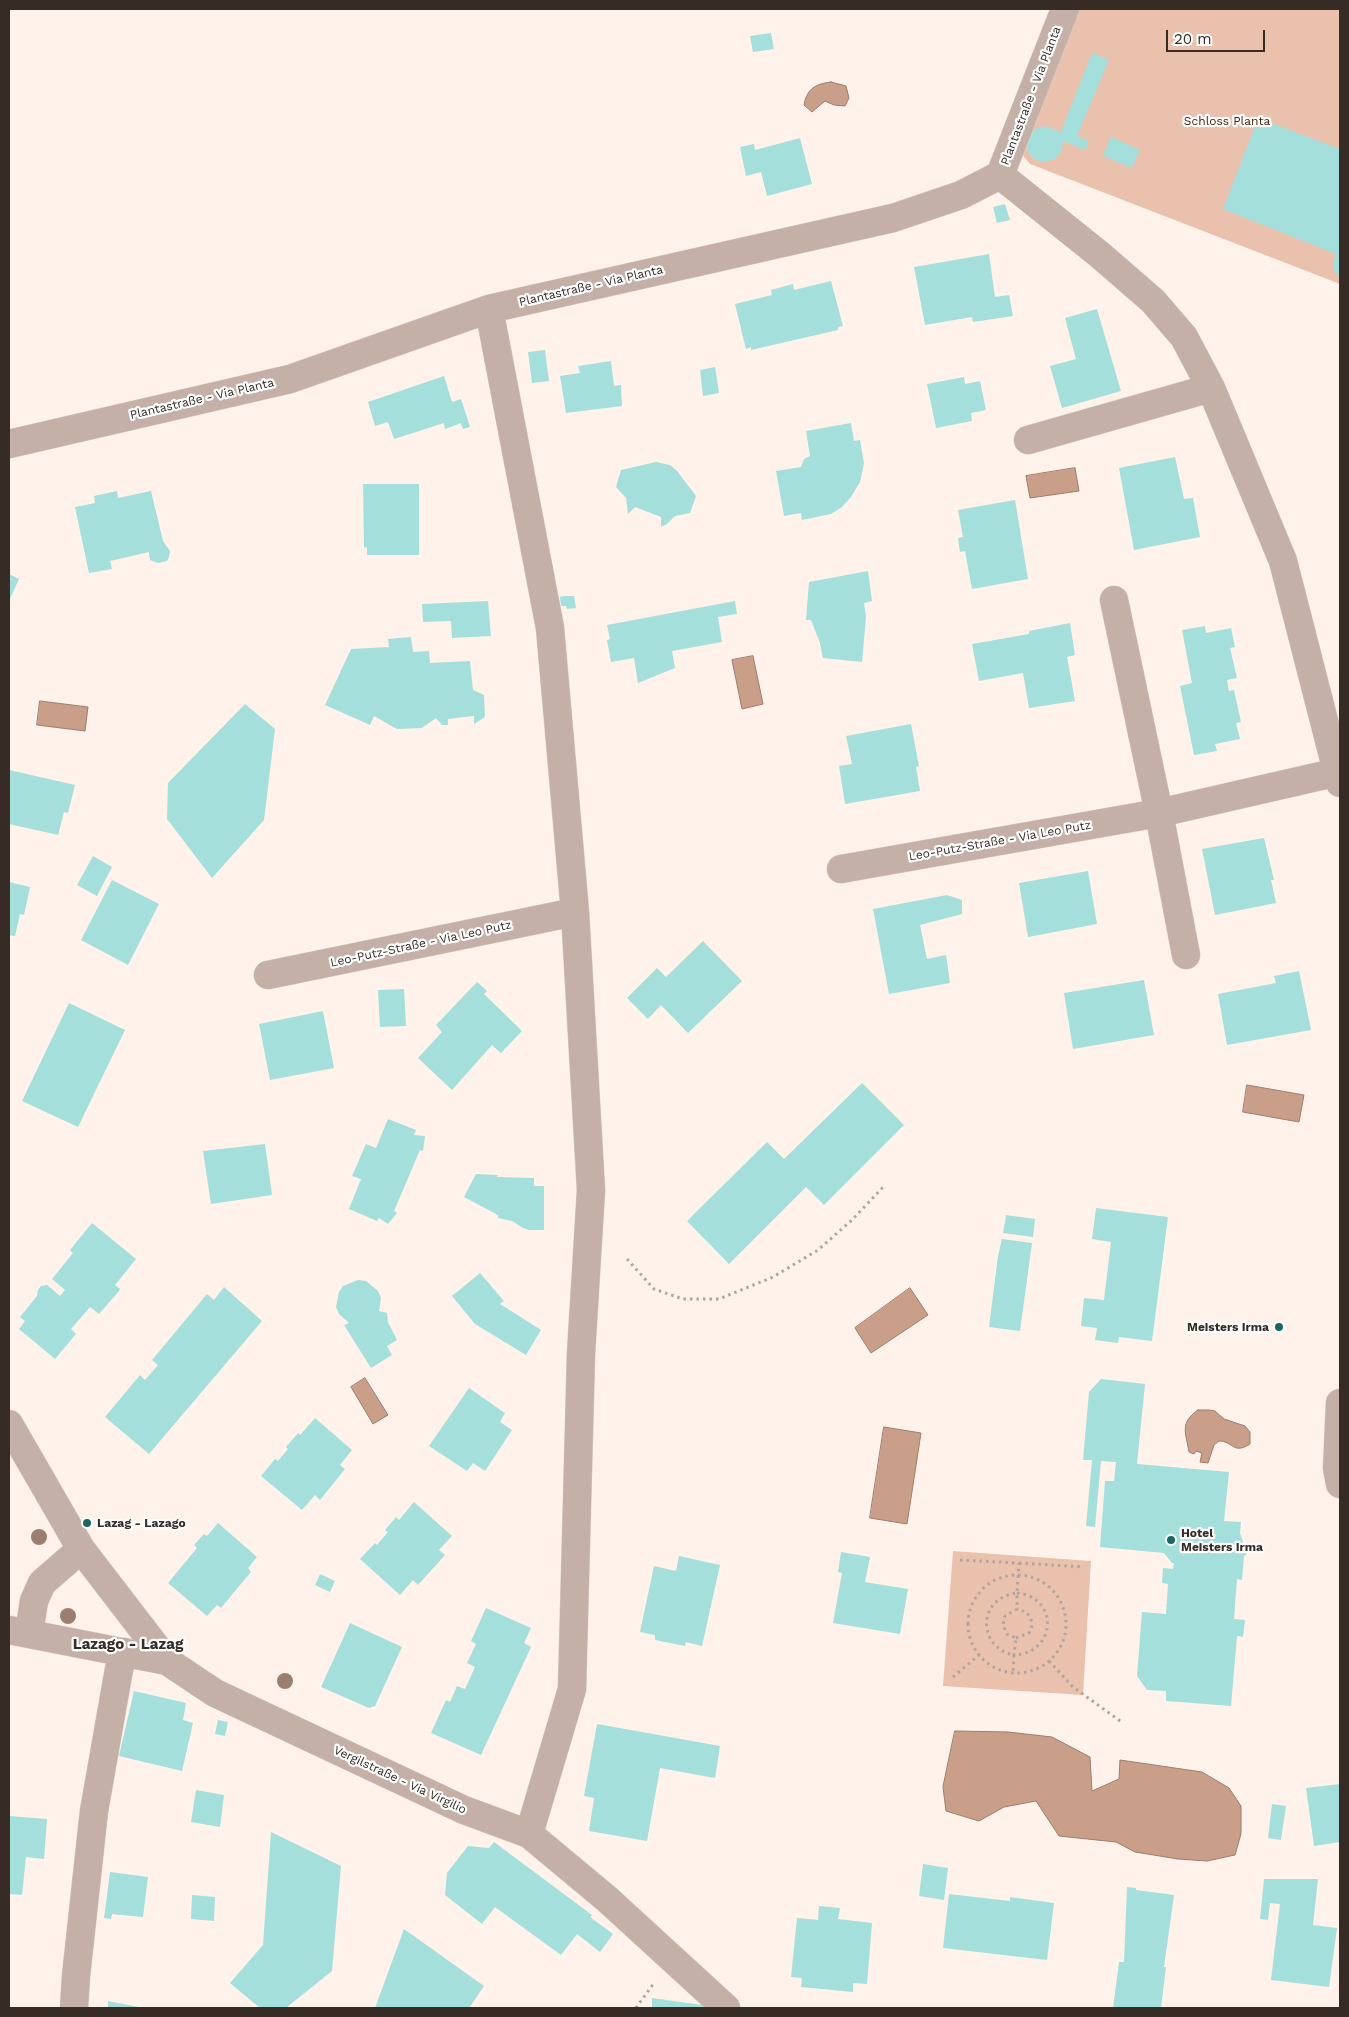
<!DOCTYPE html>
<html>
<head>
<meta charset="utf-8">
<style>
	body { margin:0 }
	#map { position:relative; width:1349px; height:2017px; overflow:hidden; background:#fef2eb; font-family:"Work Sans",sans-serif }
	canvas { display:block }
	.frame { position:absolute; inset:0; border:10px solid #362b25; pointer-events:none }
	.scale { position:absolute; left:1166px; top:30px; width:99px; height:22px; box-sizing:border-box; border:2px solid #362b25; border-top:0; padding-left:6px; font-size:15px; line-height:18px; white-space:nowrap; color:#362b25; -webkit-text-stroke:4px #fff; paint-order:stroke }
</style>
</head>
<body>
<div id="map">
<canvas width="1349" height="2017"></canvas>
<div class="frame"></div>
<div class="scale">20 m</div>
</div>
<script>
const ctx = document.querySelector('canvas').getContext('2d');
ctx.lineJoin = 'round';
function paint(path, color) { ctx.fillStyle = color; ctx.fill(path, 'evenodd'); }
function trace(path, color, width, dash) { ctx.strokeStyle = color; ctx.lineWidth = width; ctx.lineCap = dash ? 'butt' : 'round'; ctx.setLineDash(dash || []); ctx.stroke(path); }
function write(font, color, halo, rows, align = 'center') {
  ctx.font = font + ' "Work Sans",sans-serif'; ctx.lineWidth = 4.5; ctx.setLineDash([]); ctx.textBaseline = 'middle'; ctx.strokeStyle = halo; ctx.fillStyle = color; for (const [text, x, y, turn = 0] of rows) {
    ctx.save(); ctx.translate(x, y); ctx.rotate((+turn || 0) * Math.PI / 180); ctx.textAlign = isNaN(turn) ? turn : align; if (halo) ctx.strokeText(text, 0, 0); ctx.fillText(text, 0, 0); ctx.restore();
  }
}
paint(new Path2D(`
	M 1078,9 L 1340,9 L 1340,284 L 1030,164 L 1020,152 Z
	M 953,1551 L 1091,1561 L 1083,1695 L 943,1686 Z`), '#eac1ad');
const water = new Path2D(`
	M 831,82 L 846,86 L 849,98 L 845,106 L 834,105 L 825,101 L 812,112 L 804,105 C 807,88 816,84 831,82 Z
	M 1075,468 L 1079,491 L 1030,498 L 1026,476 Z
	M 753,656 L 763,704 L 742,709 L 732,660 Z
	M 40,701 L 88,707 L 85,731 L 37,725 Z
	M 1247,1085 L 1304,1095 L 1299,1122 L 1243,1112 Z
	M 910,1288 L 928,1315 L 871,1353 L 855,1328 Z
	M 365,1378 L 388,1415 L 373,1424 L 351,1387 Z
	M 1198,1410 L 1209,1410 L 1215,1411 L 1224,1419 L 1245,1426 L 1250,1432 L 1250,1444 C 1233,1455 1233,1441 1219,1441 L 1214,1445 L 1208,1463 L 1200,1462 L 1202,1453 L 1196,1451 L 1194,1454 L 1189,1452 C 1186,1433 1179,1423 1198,1410 Z
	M 884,1427 L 921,1433 L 907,1524 L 870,1518 Z
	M 955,1731 L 1008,1732 L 1052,1737 L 1090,1757 L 1092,1791 L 1119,1779 L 1120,1760 L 1202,1772 L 1229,1788 L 1241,1806 L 1241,1834 L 1235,1855 L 1207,1861 L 1178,1859 L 1135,1852 L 1116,1842 L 1059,1836 L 1036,1801 L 1004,1807 L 979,1821 L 946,1811 L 943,1787 Z`);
paint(water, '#ca9f8a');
trace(water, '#9e7c6c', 1);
paint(new Path2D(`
	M 771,33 L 774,49 L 753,52 L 750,36 Z
	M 1092,53 L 1109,60 L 1077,136 L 1089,141 L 1085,150 L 1063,141 L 1062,151 L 1055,159 L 1044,162 L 1036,160 L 1030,155 L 1027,148 L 1027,140 L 1031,133 L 1037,128 L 1045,126 L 1057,130 L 1060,134 Z
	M 1258,118 L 1340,149 L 1340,279 L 1334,270 L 1333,263 L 1336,254 L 1223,209 Z
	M 1111,137 L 1140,150 L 1132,168 L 1103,156 Z
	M 800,138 L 812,184 L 767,196 L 761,172 L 746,176 L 740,147 L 754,144 L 755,150 Z
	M 1005,204 L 1010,220 L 997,223 L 993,207 Z
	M 989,254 L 995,297 L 1009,295 L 1013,316 L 973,322 L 972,317 L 925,325 L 914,267 Z
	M 831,281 L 843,326 L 838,327 L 838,330 L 751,350 L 751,347 L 746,349 L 735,304 L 772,295 L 771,290 L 793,284 L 794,290 Z
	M 1097,309 L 1121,391 L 1062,408 L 1050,366 L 1076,359 L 1065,318 Z
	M 545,350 L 549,381 L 532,383 L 528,352 Z
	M 611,361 L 614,386 L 621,385 L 622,406 L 566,413 L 560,376 L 580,373 L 578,366 Z
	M 715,367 L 719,393 L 703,396 L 700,370 Z
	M 444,376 L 452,402 L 461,399 L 470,427 L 463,429 L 461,423 L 445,429 L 444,423 L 394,439 L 388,422 L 375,426 L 368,402 Z
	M 964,377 L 965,384 L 980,381 L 986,410 L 971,413 L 972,421 L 936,428 L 927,384 Z
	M 851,423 L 854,441 L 860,440 L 864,463 L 860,482 L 851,497 L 842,507 L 831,514 L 802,520 L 801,513 L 784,516 L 776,471 L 801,467 L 804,459 L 810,456 L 806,431 Z
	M 1175,457 L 1184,499 L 1193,498 L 1200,537 L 1134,550 L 1119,468 Z
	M 656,462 L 670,465 L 677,471 L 696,496 L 690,513 L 675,516 L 667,524 L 661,527 L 661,517 L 635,507 L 628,514 L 626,498 L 616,487 L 621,470 Z
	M 363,484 L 419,484 L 419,555 L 367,555 L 367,548 L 364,547 Z
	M 117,491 L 118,498 L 151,491 L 163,541 L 170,551 L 169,557 L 167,561 L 158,563 L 150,560 L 149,552 L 110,561 L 112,569 L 89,573 L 75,507 L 95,503 L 94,496 Z
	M 1015,500 L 1028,579 L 972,589 L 965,551 L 960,552 L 958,538 L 963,537 L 958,510 Z
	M 868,571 L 872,601 L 864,603 L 866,617 L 862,662 L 823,658 L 820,643 L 811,620 L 806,620 L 809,582 Z
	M 9,574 L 19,579 L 9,601 Z
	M 564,596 L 574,596 L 576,608 L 567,609 L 566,606 L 561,606 L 560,597 Z
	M 488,601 L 491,636 L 452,638 L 451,621 L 423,622 L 422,604 Z
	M 735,601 L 737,614 L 718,617 L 722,642 L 672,651 L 675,668 L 638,683 L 634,658 L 611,662 L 607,640 L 610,639 L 607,625 Z
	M 1070,623 L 1075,655 L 1067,657 L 1075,701 L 1029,708 L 1023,673 L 979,681 L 972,644 L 1029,634 L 1029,631 Z
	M 1205,626 L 1206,633 L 1231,628 L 1235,647 L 1230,648 L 1237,678 L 1227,680 L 1229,691 L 1234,690 L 1241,722 L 1236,723 L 1240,739 L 1215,744 L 1217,751 L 1194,755 L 1180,686 L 1192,683 L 1182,630 Z
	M 411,637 L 413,652 L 429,651 L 430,663 L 470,661 L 473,690 L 484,695 L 485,717 L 474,724 L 474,716 L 448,719 L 448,725 L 442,725 L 436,718 L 422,728 L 397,729 L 374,716 L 370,725 L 325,705 L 351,649 L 389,647 L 388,639 Z
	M 245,704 L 275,729 L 264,820 L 212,878 L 167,819 L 168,783 Z
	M 911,724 L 919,766 L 916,767 L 920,791 L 845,804 L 839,766 L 852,764 L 846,736 Z
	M 9,770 L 75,785 L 68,813 L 64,812 L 58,835 L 9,824 Z
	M 1264,838 L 1274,880 L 1271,880 L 1276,903 L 1215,915 L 1202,849 Z
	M 93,856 L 112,867 L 97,896 L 77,885 Z
	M 1088,871 L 1097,924 L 1028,937 L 1019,883 Z
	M 112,880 L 159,904 L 128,965 L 81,940 Z
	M 9,882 L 30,887 L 24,915 L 20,914 L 15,936 L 9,935 Z
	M 947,895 L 962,900 L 962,914 L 920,925 L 927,959 L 946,955 L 950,983 L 889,994 L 873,909 Z
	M 703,941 L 742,981 L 688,1033 L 661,1005 L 648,1019 L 627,998 L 657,968 L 666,977 Z
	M 1299,971 L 1311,1030 L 1227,1045 L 1218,994 L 1276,983 L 1274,976 Z
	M 1144,980 L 1154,1035 L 1073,1049 L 1064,993 Z
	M 477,982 L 487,991 L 484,994 L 522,1031 L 501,1053 L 492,1045 L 452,1090 L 418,1058 L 442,1032 L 436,1025 Z
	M 404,989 L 406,1026 L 380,1027 L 378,990 Z
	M 69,1003 L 125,1030 L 78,1127 L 22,1101 Z
	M 323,1011 L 334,1068 L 270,1080 L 259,1024 Z
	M 862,1083 L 904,1125 L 824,1205 L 806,1187 L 729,1264 L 687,1221 L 767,1142 L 784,1159 Z
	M 388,1119 L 416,1130 L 414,1135 L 425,1136 L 423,1151 L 420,1150 L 394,1211 L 397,1213 L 388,1224 L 379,1218 L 377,1221 L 349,1209 L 361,1179 L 352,1176 L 366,1144 L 376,1148 Z
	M 265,1144 L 272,1195 L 211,1204 L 203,1151 Z
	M 476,1174 L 498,1175 L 497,1177 L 534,1178 L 534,1186 L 544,1186 L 544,1230 L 529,1230 L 523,1228 L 512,1221 L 498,1218 L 498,1215 L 464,1197 Z
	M 1096,1208 L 1168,1217 L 1152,1341 L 1119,1337 L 1118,1343 L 1095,1340 L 1097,1328 L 1081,1326 L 1084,1298 L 1104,1300 L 1111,1242 L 1092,1239 Z
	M 1006,1215 L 1035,1219 L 1033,1237 L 1003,1233 Z
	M 92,1223 L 136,1259 L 115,1285 L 120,1289 L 119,1291 L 99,1314 L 90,1307 L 71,1329 L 76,1334 L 55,1359 L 19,1329 L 25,1321 L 20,1317 L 37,1296 L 38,1290 L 41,1286 L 47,1285 L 60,1296 L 65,1290 L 52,1279 L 73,1253 L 70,1250 Z
	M 1002,1239 L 1032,1243 L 1020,1331 L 989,1327 L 998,1256 Z
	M 480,1273 L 504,1301 L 500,1304 L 541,1330 L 526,1355 L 475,1324 L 452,1296 Z
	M 358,1280 L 366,1281 L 378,1291 L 381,1298 L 379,1311 L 387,1313 L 388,1322 L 397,1340 L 387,1346 L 392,1355 L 371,1368 L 344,1325 L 349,1323 L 339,1314 L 336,1307 L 339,1292 L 343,1286 Z
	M 224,1287 L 262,1321 L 149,1454 L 105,1417 L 140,1375 L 145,1380 L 158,1365 L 152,1360 L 207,1294 L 214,1300 Z
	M 1101,1379 L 1145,1384 L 1137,1464 L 1229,1472 L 1224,1521 L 1241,1522 L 1240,1533 L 1247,1554 L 1244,1556 L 1242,1580 L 1237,1579 L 1234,1619 L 1245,1620 L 1243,1637 L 1237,1636 L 1231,1706 L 1166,1701 L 1166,1691 L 1147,1690 L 1137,1676 L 1142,1612 L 1166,1614 L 1168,1584 L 1162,1583 L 1163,1568 L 1173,1569 L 1174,1563 L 1172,1563 L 1164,1553 L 1100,1547 L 1105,1481 L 1114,1481 L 1116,1462 L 1101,1461 L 1095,1527 L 1086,1526 L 1092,1460 L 1083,1460 L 1089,1392 Z
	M 469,1388 L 505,1413 L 500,1422 L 512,1430 L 485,1471 L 473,1463 L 467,1471 L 429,1446 Z
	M 315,1418 L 352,1450 L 340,1465 L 345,1469 L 320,1500 L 315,1495 L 302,1510 L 261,1476 L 275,1459 L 278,1461 L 288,1449 L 286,1447 L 298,1433 L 300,1435 Z
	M 414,1502 L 452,1536 L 439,1550 L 445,1555 L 418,1585 L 413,1580 L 400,1595 L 360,1559 L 375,1543 L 377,1545 L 388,1532 L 385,1530 L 396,1517 L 399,1520 Z
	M 218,1523 L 257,1557 L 248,1568 L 251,1572 L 235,1591 L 221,1608 L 217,1605 L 207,1616 L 168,1583 L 197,1548 L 194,1545 L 204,1534 L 207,1536 Z
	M 841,1552 L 870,1557 L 865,1582 L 908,1589 L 900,1634 L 833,1623 L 842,1573 L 838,1572 Z
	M 679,1556 L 720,1565 L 702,1646 L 686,1642 L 685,1646 L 655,1640 L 655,1635 L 640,1632 L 654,1566 L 676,1571 Z
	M 320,1574 L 335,1581 L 330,1592 L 315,1585 Z
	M 486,1608 L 531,1628 L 524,1643 L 531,1647 L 481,1755 L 431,1733 L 446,1700 L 450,1702 L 457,1686 L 465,1689 L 475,1667 L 467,1663 L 476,1644 L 471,1641 Z
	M 350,1623 L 402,1647 L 375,1706 L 369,1708 L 321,1687 Z
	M 134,1691 L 186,1703 L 183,1720 L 193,1723 L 182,1771 L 119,1756 Z
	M 218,1720 L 228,1722 L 225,1736 L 215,1734 Z
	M 597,1724 L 720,1746 L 715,1778 L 660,1768 L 647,1841 L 589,1831 L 594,1798 L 584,1796 Z
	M 1340,1784 L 1340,1842 L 1314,1846 L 1306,1788 Z
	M 196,1790 L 224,1795 L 220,1827 L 191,1822 Z
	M 1272,1804 L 1286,1806 L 1281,1840 L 1268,1838 Z
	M 9,1816 L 47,1819 L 44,1859 L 26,1857 L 22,1895 L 9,1894 Z
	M 271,1832 L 341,1866 L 332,1971 L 286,2008 L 260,2008 L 230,1983 L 263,1945 Z
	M 494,1842 L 592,1915 L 590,1917 L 613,1934 L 600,1952 L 577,1934 L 561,1955 L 495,1907 L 482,1924 L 445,1895 L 447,1873 L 468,1846 L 489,1848 Z
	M 923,1864 L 948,1868 L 944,1900 L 919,1896 Z
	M 110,1872 L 148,1877 L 143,1917 L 112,1914 L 111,1919 L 104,1918 Z
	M 1264,1879 L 1318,1879 L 1313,1925 L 1337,1928 L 1329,1987 L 1271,1980 L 1280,1904 L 1270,1903 L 1268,1920 L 1260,1919 Z
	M 1127,1887 L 1136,1888 L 1136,1890 L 1174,1895 L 1164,1967 L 1166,1967 L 1161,2008 L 1113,2008 L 1119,1962 L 1124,1962 Z
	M 949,1894 L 1010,1901 L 1010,1897 L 1054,1903 L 1047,1960 L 943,1948 Z
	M 192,1895 L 215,1897 L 214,1921 L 191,1919 Z
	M 819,1906 L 840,1908 L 838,1919 L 872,1923 L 867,1984 L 853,1983 L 853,1992 L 801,1987 L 802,1978 L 791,1977 L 797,1918 L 818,1920 Z
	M 404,1929 L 484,1986 L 469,2008 L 375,2008 Z
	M 652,1998 L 710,2006 L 710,2008 L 652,2008 Z
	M 108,2001 L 139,2007 L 139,2008 L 108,2008 Z`), '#a5dfdb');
const minor = new Path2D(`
	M 1000,175 L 1100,255 L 1153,301 L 1184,337 L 1211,388 L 1283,561 L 1340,783
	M 489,309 L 550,628 L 575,912 L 591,1190 L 581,1354 L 572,1689 L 529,1834
	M 1028,440 L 1211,388
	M 9,444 L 290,379 L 489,309 L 893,218 L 961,195 L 1000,175 L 1065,9
	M 1114,600 L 1159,813 L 1186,955
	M 841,869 L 1159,813 L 1338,772
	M 268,975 L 575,912
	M 1340,1403 L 1337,1468 L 1340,1484
	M 9,1424 L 81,1549 L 167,1661
	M 9,1630 L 167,1661 L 215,1693 L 464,1810 L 529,1834 L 607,1899 L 726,2008
	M 29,1633 L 34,1601 L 42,1583 L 81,1549
	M 74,2008 L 76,1976 L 94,1811 L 119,1669 L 125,1652`);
trace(minor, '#dacec7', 29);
trace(new Path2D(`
	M 627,1259 L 654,1289 L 683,1299 L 719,1299 L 773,1277 L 818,1250 L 852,1220 L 885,1185
	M 960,1560 L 1019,1563 L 1017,1593 C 978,1597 976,1647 1014,1655 L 1013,1673
	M 1019,1563 L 1084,1567
	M968 1624a49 49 0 1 1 98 0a49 49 0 1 1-98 0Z
	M 1017,1593 C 1059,1597 1057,1653 1014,1655 L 1016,1638 L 1007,1634 L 1003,1625 L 1005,1616 L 1017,1609 Z
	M 1016,1638 L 1029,1633 C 1034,1625 1032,1619 1026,1612 L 1017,1609
	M 1049,1661 L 1073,1687 L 1123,1723
	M 953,1677 L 979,1655
	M 636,2008 L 654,1983`), '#b0a59e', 3, [2.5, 4]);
trace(minor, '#c4b0a7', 28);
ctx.fillStyle = '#9b7f6e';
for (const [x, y] of [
	[39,1537],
	[68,1616],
	[285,1681]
]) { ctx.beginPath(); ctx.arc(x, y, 8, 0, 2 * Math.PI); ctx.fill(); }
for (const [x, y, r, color] of [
	[1279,1327,5,"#196663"],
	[87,1523,5,"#196663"],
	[1171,1540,5,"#196663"]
]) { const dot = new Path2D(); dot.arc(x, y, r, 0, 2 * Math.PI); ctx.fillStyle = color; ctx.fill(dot); trace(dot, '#fff', 2); }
write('12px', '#362b25', '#fff', [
	["Plantastraße - Via Planta",1031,96,-69],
	["Plantastraße - Via Planta",591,286,-13],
	["Plantastraße - Via Planta",202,399,-13],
	["Leo-Putz-Straße - Via Leo Putz",1000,841,-10],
	["Leo-Putz-Straße - Via Leo Putz",421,944,-12],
	["Vergilstraße - Via Virgilio",400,1780,25]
]);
write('12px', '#4a2108', '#fff', [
	["Schloss Planta",1227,121]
]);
write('bold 12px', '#362b25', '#fff', [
	["Meisters Irma",1269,1327,"right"],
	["Lazag - Lazago",97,1523],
	["Hotel",1181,1533],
	["Meisters Irma",1181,1547]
], 'left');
write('bold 15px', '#362b25', '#fff', [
	["Lazago - Lazag",128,1645]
]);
</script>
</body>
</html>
